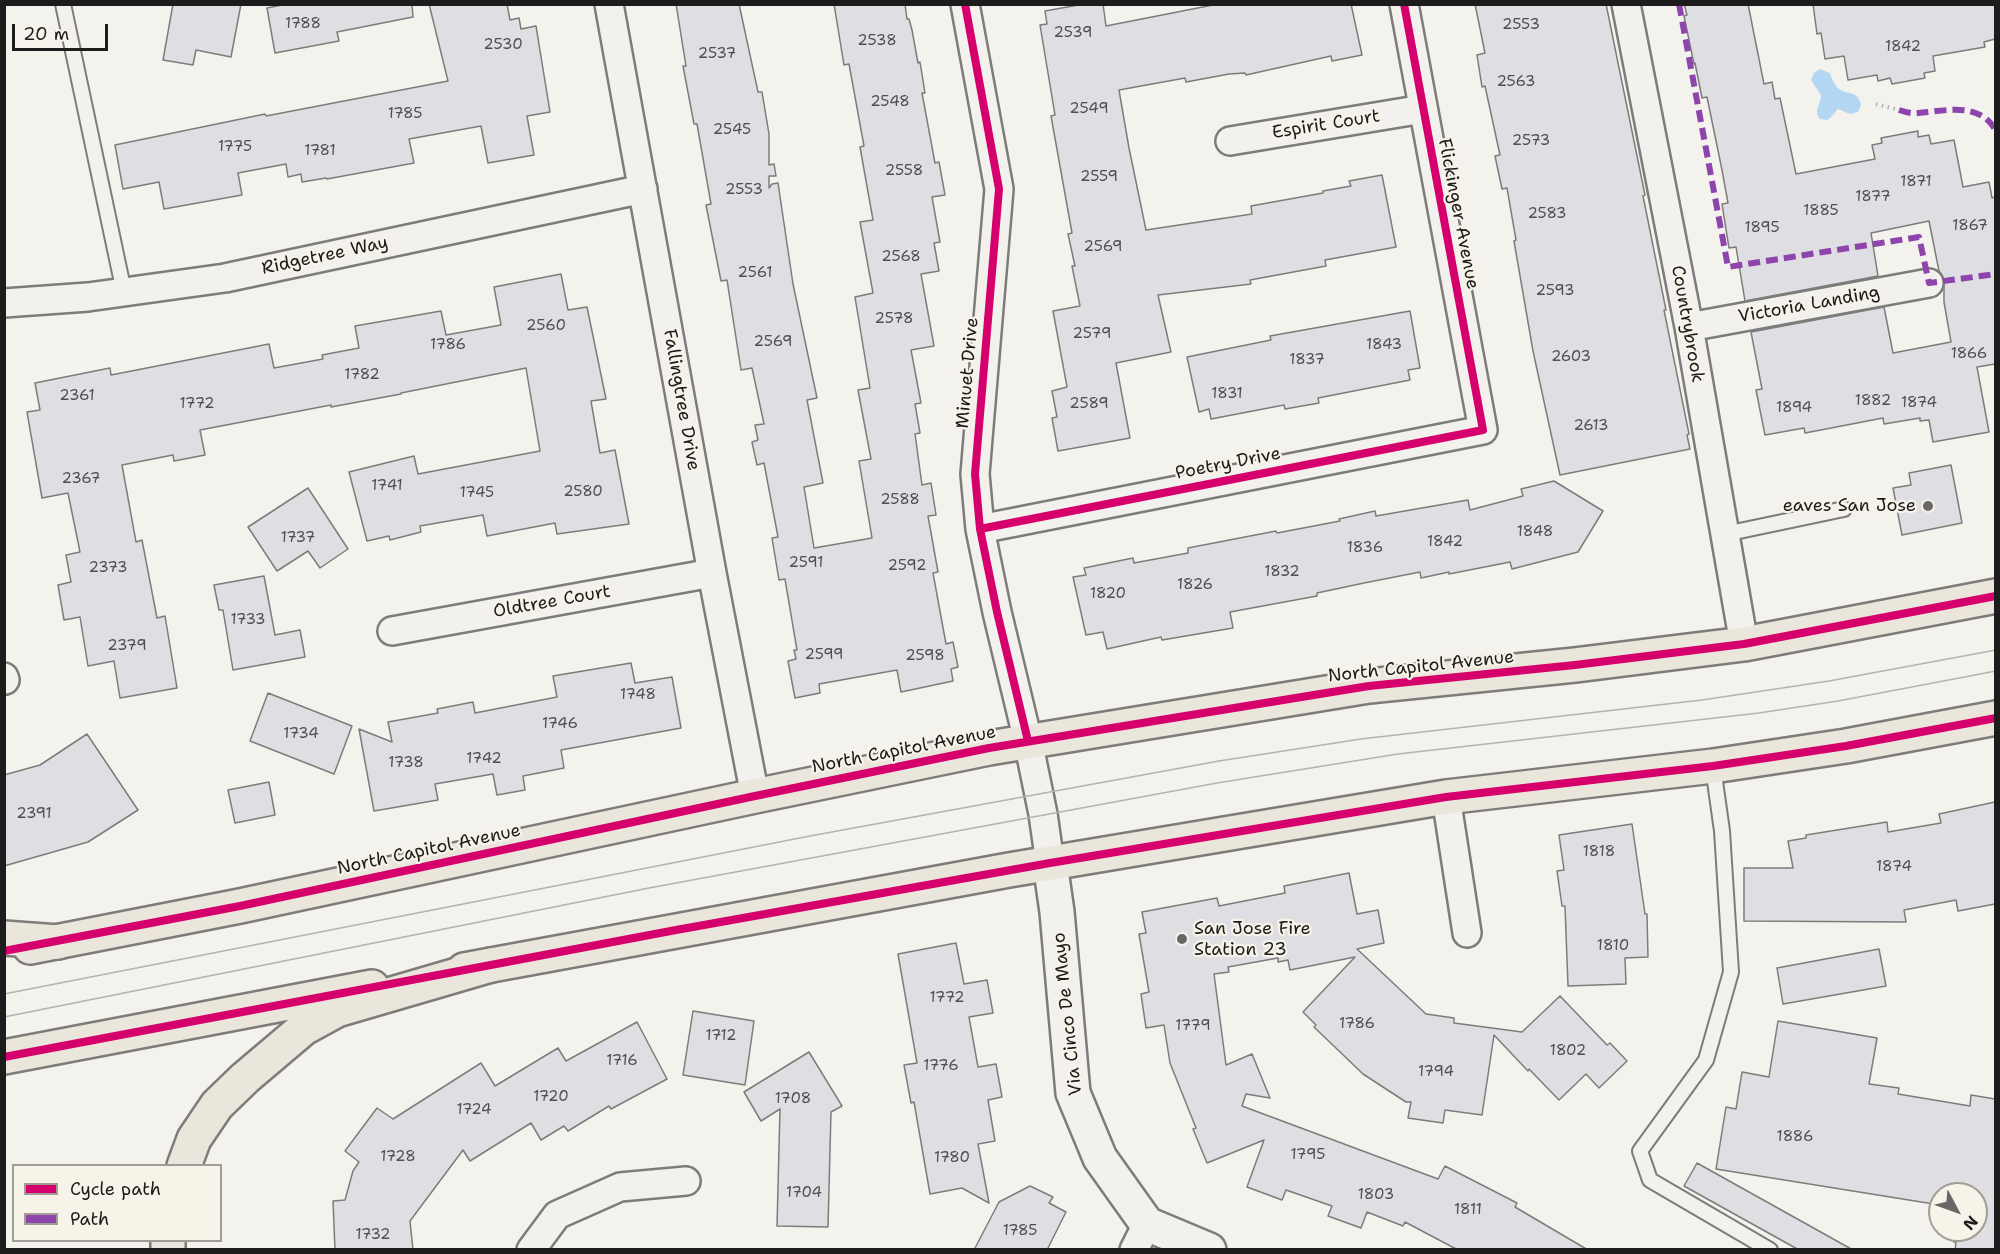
<!DOCTYPE html>
<html>
<head>
<meta charset="utf-8">
<style>
	body { margin:0 }
	#map { position:relative; width:2000px; height:1254px; overflow:hidden; background:#f4f2ec; font-family:"Shantell Sans",sans-serif }
	canvas { display:block }
	.frame { position:absolute; inset:0; border:6px solid #1c1c1c; pointer-events:none }
	.legend { position:absolute; left:12px; top:1164px; width:210px; height:78px; box-sizing:border-box; background:#f7f3e8; border:2px solid #9f9d96; margin:0; padding:8px 10px; list-style:none; font-size:18px; color:#1c1c1c }
	.legend li { display:flex; align-items:center; gap:12px; height:30px }
	.legend b { width:30px; border:2px solid #9f9d96 }
	.north { position:absolute; left:1928px; top:1182px; width:60px; height:60px; box-sizing:border-box; background:#f7f3e8; border:2px solid #9f9d96; border-radius:50%; rotate:131deg; font-size:16px; font-weight:700; line-height:24px; text-align:center; color:#1c1c1c }
	.north::after { content:''; display:block; margin:auto; width:21px; height:27px; background:#686765; clip-path:polygon(50% 0,100% 100%,50% 72%,0 100%) }
	.scale { position:absolute; left:12px; top:24px; width:96px; height:27px; box-sizing:border-box; border:3px solid #1c1c1c; border-top:0; padding-left:8px; font-size:18px; line-height:21px; white-space:nowrap; color:#1c1c1c; -webkit-text-stroke:4px #f7f3e8; paint-order:stroke }
</style>
</head>
<body>
<div id="map">
<canvas width="2000" height="1254"></canvas>
<div class="frame"></div>
<ul class="legend">
<li><b style="height:8px;background:#d6006c"></b>Cycle path</li>
<li><b style="height:8px;background:#8e44ad"></b>Path</li>
</ul>
<div class="north">N</div>
<div class="scale">20 m</div>
</div>
<script>
const ctx = document.querySelector('canvas').getContext('2d');
ctx.lineJoin = 'round';
function paint(path, color) { ctx.fillStyle = color; ctx.fill(path, 'evenodd'); }
function trace(path, color, width, dash) { ctx.strokeStyle = color; ctx.lineWidth = width; ctx.lineCap = dash ? 'butt' : 'round'; ctx.setLineDash(dash || []); ctx.stroke(path); }
function write(font, color, halo, rows, align = 'center') {
  ctx.font = font + ' "Shantell Sans",sans-serif'; ctx.lineWidth = 4.5; ctx.setLineDash([]); ctx.textBaseline = 'middle'; ctx.strokeStyle = halo; ctx.fillStyle = color; for (const [text, x, y, turn = 0] of rows) {
    ctx.save(); ctx.translate(x, y); ctx.rotate((+turn || 0) * Math.PI / 180); ctx.textAlign = isNaN(turn) ? turn : align; if (halo) ctx.strokeText(text, 0, 0); ctx.fillText(text, 0, 0); ctx.restore();
  }
}
paint(new Path2D(`
	M 1820,69 L 1830,73 C 1839,104 1856,83 1861,105 L 1858,112 L 1850,114 L 1838,109 L 1828,120 L 1820,119 C 1813,111 1821,104 1821,95 L 1811,80 L 1814,73 Z`), '#b3d7f2');
const building = new Path2D(`
	M 173,4 L 241,4 L 231,57 L 196,50 L 193,65 L 163,60 Z
	M 287,4 L 412,4 L 413,17 L 337,32 L 339,41 L 275,53 L 267,8 Z
	M 429,4 L 507,4 L 510,20 L 519,18 L 521,29 L 536,26 L 550,112 L 527,116 L 534,155 L 488,163 L 481,126 L 409,139 L 414,163 L 327,179 L 326,178 L 302,182 L 301,174 L 288,177 L 286,164 L 238,173 L 242,195 L 164,209 L 159,182 L 123,189 L 115,145 L 265,114 L 266,116 L 448,81 Z
	M 676,4 L 739,4 L 758,92 L 762,92 L 769,134 L 769,165 L 774,164 L 776,176 L 769,176 L 769,188 L 772,184 L 778,183 L 793,284 L 817,398 L 807,400 L 823,483 L 804,487 L 814,548 L 872,538 L 859,461 L 871,459 L 858,390 L 870,388 L 855,297 L 873,293 L 860,222 L 873,220 L 860,147 L 864,146 L 849,64 L 844,65 L 834,4 L 905,4 L 907,19 L 909,19 L 912,30 L 918,63 L 920,62 L 925,93 L 922,93 L 935,163 L 939,162 L 945,195 L 932,197 L 940,242 L 934,243 L 939,271 L 921,274 L 934,346 L 911,350 L 921,403 L 915,404 L 920,433 L 915,434 L 922,485 L 931,483 L 936,515 L 928,516 L 938,572 L 933,573 L 946,644 L 953,642 L 958,667 L 951,669 L 953,681 L 901,692 L 897,670 L 819,684 L 820,693 L 795,698 L 788,661 L 796,659 L 794,650 L 797,650 L 785,579 L 779,580 L 772,538 L 778,537 L 764,463 L 757,465 L 752,442 L 758,440 L 755,425 L 764,424 L 752,368 L 741,370 L 727,280 L 721,281 L 706,205 L 711,204 L 697,124 L 694,124 L 683,66 L 686,66 Z
	M 1084,4 L 1103,4 L 1106,26 L 1218,4 L 1351,4 L 1362,55 L 1332,61 L 1331,56 L 1246,75 L 1245,73 L 1229,74 L 1186,82 L 1185,78 L 1119,90 L 1129,148 L 1146,230 L 1252,214 L 1251,206 L 1323,193 L 1323,191 L 1351,186 L 1349,181 L 1382,175 L 1396,247 L 1325,260 L 1326,266 L 1250,280 L 1251,284 L 1158,295 L 1171,352 L 1116,363 L 1130,438 L 1058,451 L 1052,418 L 1057,417 L 1052,391 L 1067,387 L 1053,311 L 1080,306 L 1072,266 L 1075,266 L 1068,234 L 1072,233 L 1051,116 L 1055,115 L 1040,25 L 1047,24 L 1045,11 Z
	M 1475,4 L 1606,4 L 1645,195 L 1643,196 L 1666,310 L 1664,310 L 1689,434 L 1687,435 L 1690,449 L 1560,475 L 1533,351 L 1514,241 L 1516,240 L 1507,188 L 1502,189 L 1495,156 L 1500,155 L 1485,86 L 1482,87 L 1477,55 L 1485,53 Z
	M 1684,4 L 1748,4 L 1764,84 L 1772,82 L 1775,99 L 1780,98 L 1796,174 L 1875,159 L 1872,145 L 1882,143 L 1881,138 L 1918,131 L 1918,137 L 1929,135 L 1931,144 L 1954,140 L 1963,187 L 1989,182 L 1992,198 L 1995,197 L 1995,364 L 1977,367 L 1989,432 L 1933,442 L 1929,420 L 1920,421 L 1920,418 L 1884,424 L 1883,418 L 1805,433 L 1804,428 L 1765,435 L 1756,390 L 1762,389 L 1751,332 L 1884,307 L 1893,353 L 1951,342 L 1944,302 L 1944,280 L 1939,271 L 1929,221 L 1871,233 L 1878,276 L 1745,301 L 1736,247 L 1729,248 L 1722,204 L 1728,203 L 1722,170 L 1707,97 L 1702,98 L 1695,63 L 1694,64 L 1684,16 L 1687,15 Z
	M 1813,4 L 1995,4 L 1995,39 L 1984,42 L 1985,47 L 1933,56 L 1935,71 L 1924,73 L 1925,78 L 1892,84 L 1890,78 L 1878,81 L 1877,75 L 1848,80 L 1844,56 L 1825,59 L 1821,33 L 1817,34 Z
	M 561,274 L 568,310 L 587,307 L 606,399 L 591,401 L 600,453 L 615,450 L 629,524 L 557,534 L 555,523 L 487,536 L 483,515 L 420,526 L 421,532 L 390,540 L 389,536 L 367,541 L 349,472 L 414,456 L 418,474 L 540,451 L 526,368 L 401,393 L 401,394 L 331,407 L 331,405 L 200,430 L 205,455 L 174,461 L 173,455 L 122,465 L 136,542 L 142,540 L 157,618 L 165,616 L 177,688 L 120,698 L 114,661 L 88,666 L 80,617 L 64,620 L 58,585 L 71,582 L 66,555 L 80,552 L 68,493 L 42,498 L 27,412 L 40,410 L 35,383 L 110,368 L 111,375 L 269,344 L 274,368 L 323,359 L 322,355 L 359,348 L 355,326 L 441,311 L 446,335 L 501,325 L 494,287 Z
	M 1410,311 L 1420,368 L 1408,370 L 1410,380 L 1318,398 L 1319,403 L 1285,409 L 1284,405 L 1211,419 L 1209,409 L 1199,412 L 1187,357 L 1271,340 L 1270,336 Z
	M 1951,465 L 1962,523 L 1902,535 L 1893,488 L 1911,485 L 1909,473 Z
	M 1554,481 L 1603,511 L 1578,552 L 1512,569 L 1510,562 L 1449,574 L 1449,572 L 1421,578 L 1420,572 L 1364,583 L 1317,593 L 1317,596 L 1230,612 L 1233,628 L 1162,640 L 1161,637 L 1107,649 L 1103,632 L 1086,635 L 1073,577 L 1086,575 L 1084,568 L 1133,558 L 1134,563 L 1188,553 L 1188,548 L 1276,531 L 1277,533 L 1340,521 L 1339,519 L 1375,511 L 1376,516 L 1468,500 L 1470,510 L 1523,496 L 1521,489 Z
	M 308,488 L 348,549 L 320,568 L 308,551 L 277,571 L 248,527 Z
	M 264,576 L 275,635 L 300,630 L 305,657 L 233,670 L 223,610 L 219,610 L 214,585 Z
	M 631,663 L 635,683 L 672,677 L 681,728 L 561,750 L 564,768 L 523,776 L 525,790 L 497,795 L 493,774 L 435,784 L 438,800 L 374,811 L 359,729 L 392,742 L 388,722 L 438,713 L 437,709 L 473,702 L 475,713 L 557,697 L 553,676 Z
	M 268,693 L 352,726 L 334,774 L 250,741 Z
	M 87,734 L 138,810 L 88,842 L 4,866 L 4,775 L 40,765 Z
	M 269,782 L 275,815 L 235,823 L 228,790 Z
	M 1995,802 L 1995,904 L 1958,911 L 1956,900 L 1904,910 L 1906,922 L 1744,921 L 1744,868 L 1793,868 L 1788,841 L 1806,838 L 1806,835 L 1887,822 L 1888,832 L 1941,823 L 1939,814 Z
	M 1632,824 L 1645,914 L 1647,914 L 1648,957 L 1625,958 L 1626,984 L 1568,986 L 1565,906 L 1562,906 L 1557,871 L 1564,870 L 1559,835 Z
	M 1349,873 L 1357,914 L 1378,910 L 1384,943 L 1357,949 L 1426,1014 L 1454,1018 L 1454,1023 L 1522,1032 L 1560,996 L 1607,1045 L 1610,1043 L 1627,1061 L 1599,1088 L 1586,1074 L 1559,1100 L 1529,1069 L 1528,1071 L 1494,1035 L 1482,1115 L 1445,1110 L 1443,1123 L 1408,1118 L 1411,1102 L 1406,1102 L 1363,1074 L 1314,1027 L 1316,1025 L 1303,1012 L 1355,957 L 1290,970 L 1288,960 L 1278,962 L 1278,958 L 1228,967 L 1229,972 L 1214,974 L 1226,1065 L 1252,1054 L 1270,1098 L 1246,1094 L 1242,1106 L 1438,1179 L 1445,1166 L 1517,1203 L 1515,1207 L 1588,1250 L 1458,1250 L 1405,1222 L 1403,1226 L 1367,1212 L 1361,1228 L 1328,1216 L 1332,1206 L 1286,1190 L 1282,1200 L 1247,1187 L 1264,1140 L 1207,1163 L 1193,1129 L 1196,1128 L 1170,1063 L 1164,1025 L 1146,1028 L 1141,994 L 1149,992 L 1139,934 L 1146,933 L 1142,912 L 1217,898 L 1219,906 L 1285,893 L 1284,886 Z
	M 956,943 L 964,984 L 987,980 L 993,1013 L 969,1017 L 978,1067 L 996,1064 L 1002,1097 L 988,1100 L 995,1141 L 978,1144 L 989,1203 L 962,1188 L 930,1194 L 914,1102 L 911,1103 L 904,1065 L 917,1063 L 898,954 Z
	M 1879,949 L 1886,986 L 1783,1004 L 1777,968 Z
	M 693,1011 L 754,1021 L 745,1085 L 683,1075 Z
	M 1778,1021 L 1877,1038 L 1869,1084 L 1899,1088 L 1898,1094 L 1970,1106 L 1971,1095 L 1995,1099 L 1995,1250 L 1955,1250 L 1956,1243 L 1954,1242 L 1956,1230 L 1976,1230 L 1976,1194 L 1940,1194 L 1940,1205 L 1716,1169 L 1726,1107 L 1736,1109 L 1742,1072 L 1769,1077 Z
	M 637,1022 L 667,1079 L 611,1109 L 609,1106 L 568,1131 L 564,1126 L 541,1140 L 531,1123 L 470,1161 L 463,1150 L 410,1221 L 413,1250 L 335,1250 L 333,1201 L 345,1200 L 353,1171 L 359,1162 L 345,1151 L 377,1108 L 393,1119 L 481,1063 L 495,1086 L 558,1048 L 566,1061 Z
	M 809,1052 L 842,1106 L 831,1112 L 828,1227 L 777,1226 L 780,1109 L 761,1121 L 744,1092 Z
	M 1697,1163 L 1853,1250 L 1799,1250 L 1684,1186 Z
	M 1030,1186 L 1053,1197 L 1049,1203 L 1066,1212 L 1047,1250 L 974,1250 L 999,1202 Z`);
paint(building, '#dfdee3');
trace(building, '#7d7c7a', 1.5);
const lane = new Path2D(`
	M 63,4 L 124,292
	M 1725,534 L 1844,509
	M 1713,767 L 1722,831 L 1731,972 L 1706,1060 L 1640,1151 L 1650,1180 L 1770,1250`);
const street = new Path2D(`
	M 609,4 L 712,573 L 755,796
	M 965,4 L 999,189 L 975,474 L 980,529 L 997,612 L 1028,741 L 1043,814 L 1050,863
	M 1626,4 L 1689,327 L 1744,644
	M 1230,141 L 1423,109
	M 4,303 L 88,297 L 225,278 L 643,189
	M 1689,327 L 1929,283
	M 980,529 L 1483,430 L 1404,4
	M 392,631 L 712,573
	M 4,677 L 5,680
	M 1446,797 L 1467,933
	M 531,1250 L 557,1215 L 620,1187 L 686,1181
	M 1134,1250 L 1147,1224`);
const secondary = new Path2D(`
	M 1050,863 L 1057,912 L 1073,1093 L 1100,1158 L 1147,1224 L 1209,1250`);
const primary = new Path2D(`
	M 30,947 L 240,906 L 755,796 L 989,748 L 1369,686 L 1575,665 L 1744,644 L 1996,596
	M 464,970 L 1009,870 L 1446,797 L 1713,766 L 1846,746 L 1996,718
	M 4,1057 L 372,987`);
const highway = new Path2D(`
	M 4,938 L 58,942
	M 184,1166 L 194,1139 L 217,1105 L 245,1078 L 304,1028 L 337,1010 L 491,965
	M 168,1250 L 168,1240`);
trace(lane, '#7d7c7a', 18);
trace(street, '#7d7c7a', 32);
trace(secondary, '#7d7c7a', 38);
trace(primary, '#7d7c7a', 38);
trace(highway, '#7d7c7a', 38);
trace(new Path2D(`
	M 1876,104 L 1899,110`), '#b4b3b0', 4, [1.5, 4.5]);
trace(lane, '#f2f1ed', 14);
trace(street, '#f2f1ed', 27);
trace(secondary, '#f2f1ed', 33);
trace(primary, '#ebe6db', 33);
trace(highway, '#ebe6db', 33);
trace(new Path2D(`
	M 4,994 L 810,836 L 1219,761 L 1361,739 L 1702,700 L 1829,681 L 1996,650
	M 4,1017 L 649,888 L 1217,783 L 1398,754 L 1759,713 L 1838,701 L 1996,671`), '#b4b3b0', 1.5);
trace(new Path2D(`
	M 1679,4 L 1728,267 L 1919,237 L 1929,283 L 1996,274
	M 1899,110 C 1905,112 1912,114 1918,113 C 1945,111 1980,101 1996,131`), '#8e44ad', 6, [12, 6]);
trace(new Path2D(`
	M 965,4 L 999,189 L 975,474 L 980,529 L 997,612 L 1028,741
	M 980,529 L 1483,430 L 1404,4
	M 4,951 L 240,906 L 755,796 L 989,748 L 1369,686 L 1575,665 L 1744,644 L 1996,596
	M 4,1057 L 676,930 L 1050,863 L 1446,797 L 1713,766 L 1846,746 L 1996,718`), '#d6006c', 8);
for (const [x, y, r, color] of [
	[1928,506,6,"#686765"],
	[1182,939,6,"#686765"]
]) { const dot = new Path2D(); dot.arc(x, y, r, 0, 2 * Math.PI); ctx.fillStyle = color; ctx.fill(dot); trace(dot, '#f7f3e8', 2); }
write('15px', '#4f4e50', null, [
	["1788",303,24],
	["2553",1521,25],
	["2539",1073,33],
	["2538",877,41],
	["2530",503,45],
	["1842",1903,47],
	["2537",717,54],
	["2563",1516,82],
	["2548",890,102],
	["2549",1089,109],
	["1785",405,114],
	["2545",732,130],
	["2573",1531,141],
	["1775",235,147],
	["1781",320,151],
	["2558",904,171],
	["2559",1099,177],
	["1871",1916,182],
	["2553",744,190],
	["1877",1873,197],
	["1885",1821,211],
	["2583",1547,214],
	["1867",1970,226],
	["1895",1762,228],
	["2569",1103,247],
	["2568",901,257],
	["2561",755,273],
	["2593",1555,291],
	["2578",894,319],
	["2560",546,326],
	["2579",1092,334],
	["2569",773,342],
	["1786",448,345],
	["1843",1384,345],
	["1866",1969,354],
	["2603",1571,357],
	["1837",1307,360],
	["1782",362,375],
	["1831",1227,394],
	["2361",77,396],
	["1882",1873,401],
	["1874",1919,403],
	["1772",197,404],
	["2589",1089,404],
	["1894",1794,408],
	["2613",1591,426],
	["2367",81,479],
	["1741",387,486],
	["2580",583,492],
	["1745",477,493],
	["2588",900,500],
	["1848",1535,532],
	["1737",298,538],
	["1842",1445,542],
	["1836",1365,548],
	["2591",806,563],
	["2592",907,566],
	["2373",108,568],
	["1832",1282,572],
	["1826",1195,585],
	["1820",1108,594],
	["1733",248,620],
	["2379",127,646],
	["2599",824,655],
	["2598",925,656],
	["1748",638,695],
	["1746",560,724],
	["1734",301,734],
	["1742",484,759],
	["1738",406,763],
	["2391",34,814],
	["1818",1599,852],
	["1874",1894,867],
	["1810",1613,946],
	["1772",947,998],
	["1786",1357,1024],
	["1779",1193,1026],
	["1712",721,1036],
	["1802",1568,1051],
	["1716",622,1061],
	["1776",941,1066],
	["1794",1436,1072],
	["1720",551,1097],
	["1708",793,1099],
	["1724",474,1110],
	["1886",1795,1137],
	["1795",1308,1155],
	["1728",398,1157],
	["1780",952,1158],
	["1704",804,1193],
	["1803",1376,1195],
	["1811",1468,1210],
	["1785",1020,1231],
	["1732",373,1235]
]);
write('18px', '#1c1c1c', '#f7f3e8', [
	["Espirit Court",1326,125,-9],
	["Flickinger Avenue",1458,214,79],
	["Ridgetree Way",325,256,-12],
	["Victoria Landing",1809,305,-10],
	["Countrybrook",1687,324,80],
	["Minuet Drive",968,373,-85],
	["Fallingtree Drive",681,400,80],
	["Poetry Drive",1228,464,-11],
	["Oldtree Court",552,602,-10],
	["North Capitol Avenue",1421,667,-6],
	["North Capitol Avenue",904,750,-11],
	["North Capitol Avenue",429,850,-12],
	["Via Cinco De Mayo",1068,1014,-96]
]);
write('18px', '#1c1c1c', '#f7f3e8', [
	["eaves San Jose",1916,506],
	["San Jose Fire",1194,929,"left"],
	["Station 23",1194,950,"left"]
], 'right');
</script>
</body>
</html>
